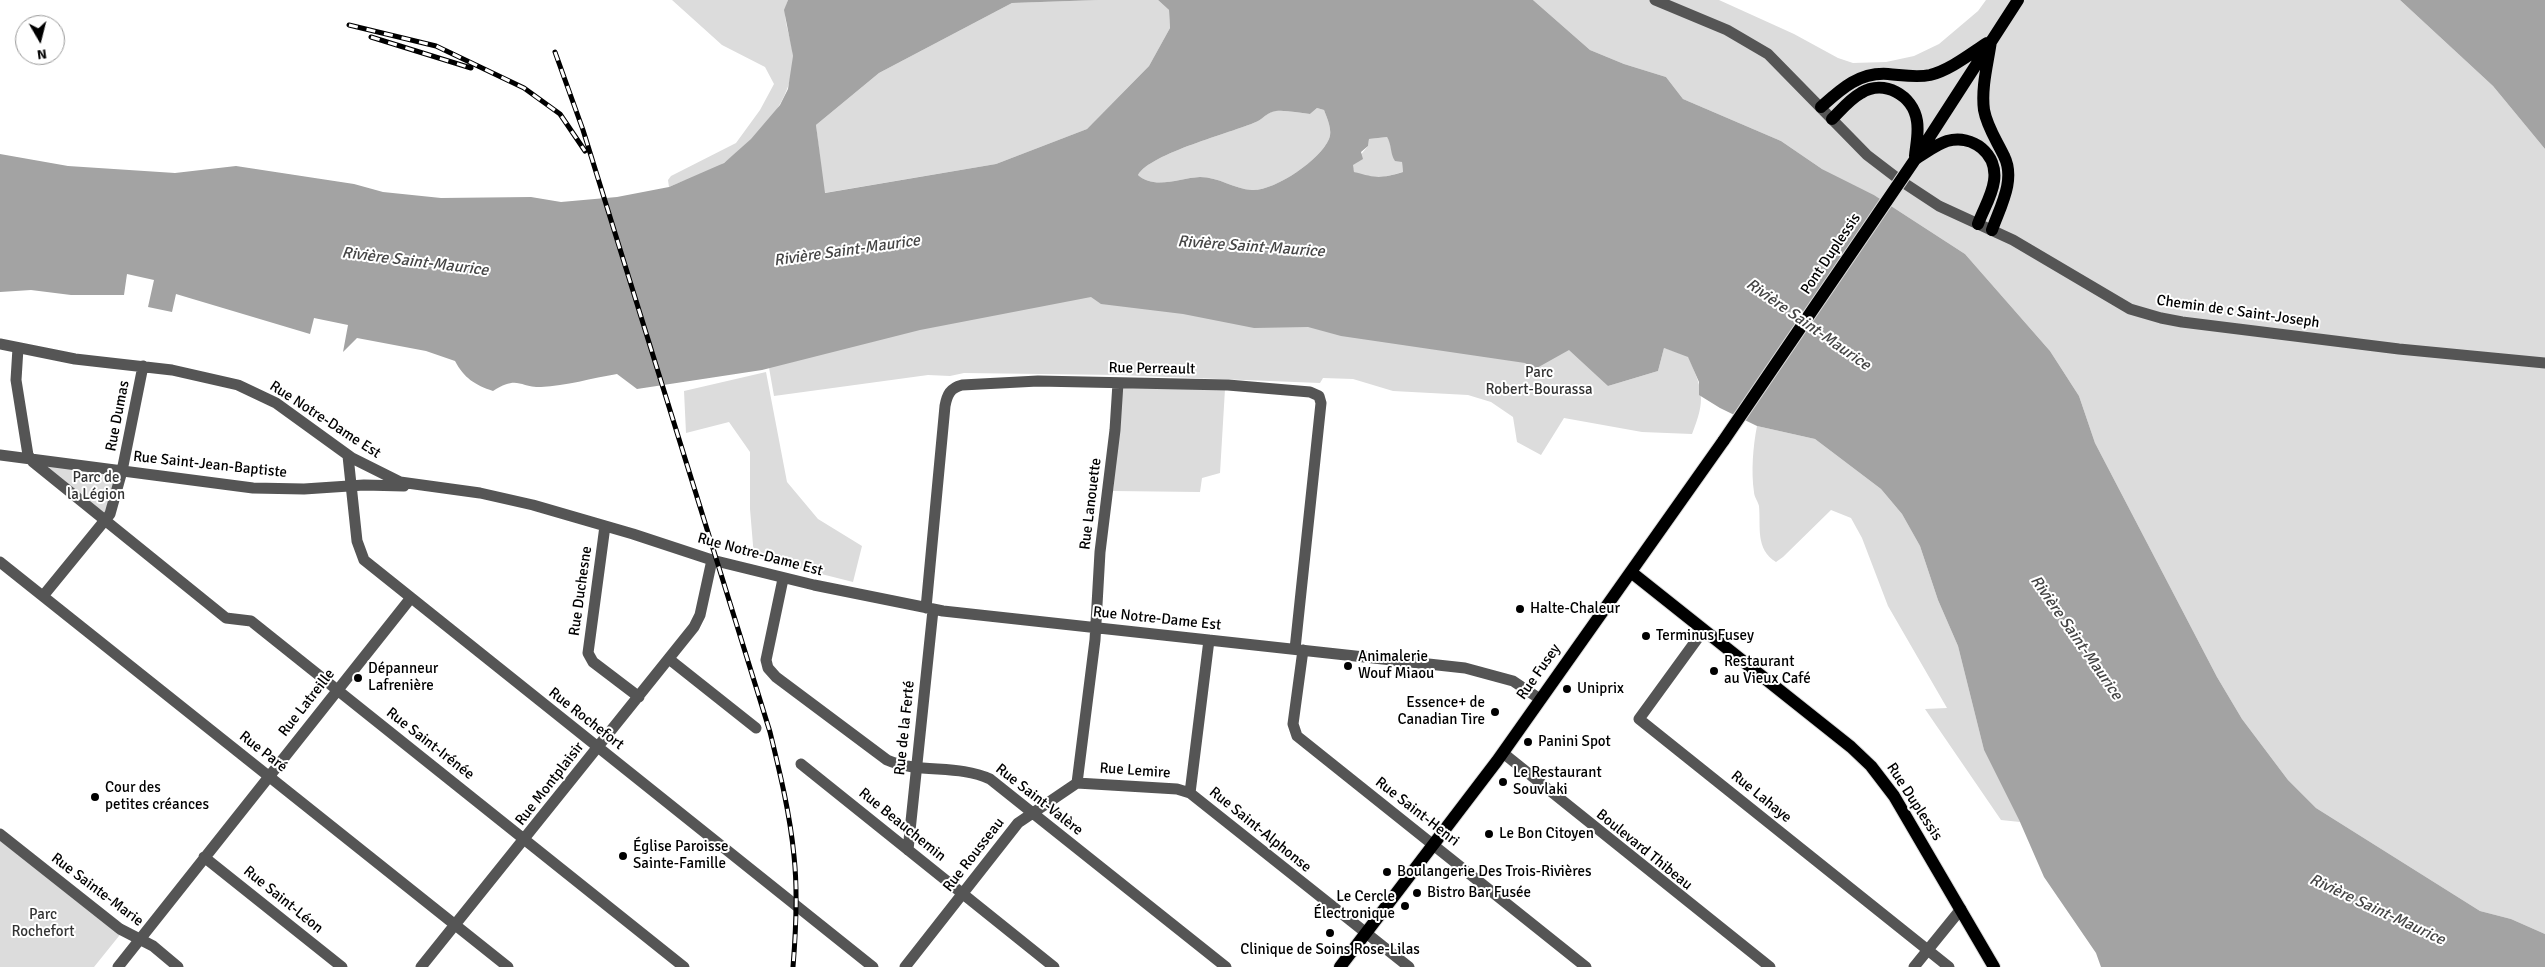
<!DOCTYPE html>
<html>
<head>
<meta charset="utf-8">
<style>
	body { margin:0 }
	#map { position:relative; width:2545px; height:967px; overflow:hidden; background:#fff; font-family:Signika,sans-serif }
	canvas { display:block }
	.north { position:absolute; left:15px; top:15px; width:50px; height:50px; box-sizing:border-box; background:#fff; border:1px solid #999; border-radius:50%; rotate:172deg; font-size:14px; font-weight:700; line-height:20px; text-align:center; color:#000 }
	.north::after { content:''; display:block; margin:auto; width:18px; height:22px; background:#000; clip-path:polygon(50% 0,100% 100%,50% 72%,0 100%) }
</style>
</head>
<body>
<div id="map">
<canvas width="2545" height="967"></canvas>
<div class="north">N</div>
</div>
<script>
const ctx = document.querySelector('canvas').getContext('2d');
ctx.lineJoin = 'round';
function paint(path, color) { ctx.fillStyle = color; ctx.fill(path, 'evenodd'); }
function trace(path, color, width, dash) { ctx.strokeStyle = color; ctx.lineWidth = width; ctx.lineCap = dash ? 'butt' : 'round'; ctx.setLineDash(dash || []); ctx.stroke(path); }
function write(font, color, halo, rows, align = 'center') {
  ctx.font = font + ' Signika,sans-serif'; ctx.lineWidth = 4; ctx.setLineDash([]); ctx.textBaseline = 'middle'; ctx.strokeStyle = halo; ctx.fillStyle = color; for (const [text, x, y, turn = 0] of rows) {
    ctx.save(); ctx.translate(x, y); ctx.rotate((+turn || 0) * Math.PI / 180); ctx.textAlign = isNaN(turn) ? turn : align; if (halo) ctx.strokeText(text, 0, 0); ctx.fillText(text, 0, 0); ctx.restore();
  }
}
paint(new Path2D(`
	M 672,0 L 788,0 C 780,19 792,36 793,56 C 794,100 759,138 725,162 C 709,173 687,179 669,187 L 668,180 L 671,176 L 736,143 L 760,110 L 774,84 L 765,67 L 722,45 Z
	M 1098,0 L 1158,0 L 1169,10 L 1170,28 L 1149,66 L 1087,129 L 996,164 L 824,193 L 816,125 L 879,73 L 1012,3 Z
	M 1533,0 L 1719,0 L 1794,34 L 1838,58 L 1853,63 L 1886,62 L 1914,56 L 1939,44 L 1978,11 L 1986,0 L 2400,0 L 2493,86 L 2545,149 L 2545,934 L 2511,919 L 2480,911 L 2316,808 L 2288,780 L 2242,719 L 2217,677 L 2095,443 L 2079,396 L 2050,351 L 1965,254 L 1874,195 L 1822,169 L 1781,141 L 1683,99 L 1666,77 L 1624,64 L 1590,50 Z
	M 1317,108 L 1324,110 C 1327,118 1333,131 1329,139 C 1320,160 1275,191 1252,190 C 1234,189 1219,177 1200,177 C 1180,178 1154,190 1138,175 C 1151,153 1231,133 1256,122 C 1263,119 1267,112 1275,111 C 1286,110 1299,113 1310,114 Z
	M 1387,137 L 1390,142 L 1393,157 L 1402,162 L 1403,172 L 1384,177 L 1369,178 L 1354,172 L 1352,165 L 1368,146 L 1369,139 Z
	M 1090,292 L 1579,342 L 1608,386 L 1658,371 L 1664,348 L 1688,356 C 1703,391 1706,399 1692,434 L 1642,432 L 1564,418 L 1541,455 L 1517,442 L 1513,417 L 1491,402 L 1468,395 L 1393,391 L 1353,379 L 1323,378 L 1320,383 L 1118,375 L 964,373 L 950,376 L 928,375 L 774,396 L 768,362 Z
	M 766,372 L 787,482 L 818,519 L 862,546 L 853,582 L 754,557 L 750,509 L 750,452 L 729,422 L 686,433 L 684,391 Z
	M 1122,382 L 1225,389 L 1220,473 L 1202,478 L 1200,492 L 1113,491 Z
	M 1757,426 L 1815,439 L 1881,489 L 1902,514 L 1920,546 L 1938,600 L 1958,646 L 1984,750 L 2020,822 L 2001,820 L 1925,709 L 1947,708 L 1888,606 L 1862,538 L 1851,518 L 1831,510 L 1783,557 L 1776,562 C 1755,549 1761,527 1759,506 C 1758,501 1754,497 1754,492 C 1751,472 1753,446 1757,426 Z
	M 33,462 L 122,471 L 108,517 Z
	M 0,834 L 123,931 L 94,967 L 0,967 Z`), '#dcdcdc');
paint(new Path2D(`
	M 788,0 L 1098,0 L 1012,3 L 879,73 L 816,125 L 825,193 L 996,164 L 1087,129 L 1149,66 L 1170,28 L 1169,10 L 1158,0 L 1533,0 L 1590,50 L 1624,64 L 1666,77 L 1683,99 L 1781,141 L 1822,169 L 1874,195 L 1965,254 L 2050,351 L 2079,396 L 2095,443 L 2217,677 L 2242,719 L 2288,780 L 2316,808 L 2480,911 L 2511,919 L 2545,934 L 2545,967 L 2101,967 L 2096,953 L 2044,877 L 2020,822 L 1984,750 L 1958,646 L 1938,600 L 1920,546 L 1902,514 L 1881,489 L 1815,439 L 1757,426 L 1720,408 L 1699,395 L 1699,382 L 1688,357 L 1664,348 L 1658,371 L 1608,386 L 1569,350 L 1535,369 L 1525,363 L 1341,336 L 1308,327 L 1254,328 L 1183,314 L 1101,304 L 1091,297 L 920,330 L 762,370 L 637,389 L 617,374 C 592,378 566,386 541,387 C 518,387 518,375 493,391 C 475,385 464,378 455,361 L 426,351 L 357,338 L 343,352 L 348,325 L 314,318 L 310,334 L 176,294 L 172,312 L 148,307 L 154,280 L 127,274 L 124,295 L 71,295 L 31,290 L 0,292 L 0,154 L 68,166 L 175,173 L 236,166 L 354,184 L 383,192 L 441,198 L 531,197 L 561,202 L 617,197 L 669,187 L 724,163 L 751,139 L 780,105 L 788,89 L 793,56 L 784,10 ZM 1317,108 L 1324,110 C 1327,118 1333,131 1329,139 C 1320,160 1275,191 1252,190 C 1234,189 1219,177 1200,177 C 1180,178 1154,190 1138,175 C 1151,153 1231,133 1256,122 C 1263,119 1267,112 1276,111 C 1286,110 1299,113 1310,114 ZM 1387,137 C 1392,145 1390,154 1395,161 L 1402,162 L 1403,172 C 1379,179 1377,178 1354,172 L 1353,165 L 1363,159 L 1361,152 L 1368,146 L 1369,139 Z
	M 2400,0 L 2545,0 L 2545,149 L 2493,86 Z`), '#a3a3a3');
const major = new Path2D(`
	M 1991,41 C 1988,63 1981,87 1984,110 C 1987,127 1997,141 2004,156 C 2016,180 2000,207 1992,230
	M 1821,107 C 1841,89 1859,72 1888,74 C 1902,75 1916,78 1930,75 C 1950,70 1970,54 1987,43
	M 1832,119 C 1841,110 1850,99 1861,93 C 1884,79 1913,95 1917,121 C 1919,133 1916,145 1915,156
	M 1917,158 C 1927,152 1937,144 1947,141 C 1973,134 1998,154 1994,181 C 1992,196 1983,210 1978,224
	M 1914,161 L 2018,0
	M 1631,572 L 1851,747 L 1871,766 L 1894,796 L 1994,967
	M 1340,967 L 1497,761 L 1724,440`);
trace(major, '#dbdbdb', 14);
trace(new Path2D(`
	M 1655,0 L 1727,30 L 1768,54 L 1867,155 L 1901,181 L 1939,206 L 2013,240 L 2130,309 L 2161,318 L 2182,322 L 2399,349 L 2545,363
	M 0,344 L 75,359 L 172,370 L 238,385 L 276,403 L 352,458 L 400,482 L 480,493 L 533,505 L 633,534 L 712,560 L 814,585 L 943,611 L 1465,668 L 1513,681 L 1540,699
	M 18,348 L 16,380 L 28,455 L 33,462 L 226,618 L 251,621 L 684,967
	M 0,455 L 253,488 L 304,489 L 364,485 L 404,486
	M 348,456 L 357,541 L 364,560 L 873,967
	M 605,526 L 588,653 L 593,662 L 639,697
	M 0,562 L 508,967
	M 783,579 L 766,660 L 768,668 L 776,677 L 887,760 C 919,774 958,764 990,779 L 1226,967
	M 43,596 L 110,514 L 122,471 L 143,366
	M 926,608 L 945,406 C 947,395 950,388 962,385 L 1038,381 L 1228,385 L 1310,392 L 1319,396 L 1321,403 L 1295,649
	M 1703,631 L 1639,719 L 1949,967
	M 1209,640 L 1190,793 L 1409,967
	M 1303,650 L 1293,724 L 1297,736 L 1586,967
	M 669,659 L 756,728
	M 1503,753 L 1770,967
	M 801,764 L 1054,967
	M 1077,783 L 1177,789 L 1190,793
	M 0,834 L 120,929 L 153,946 L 178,967
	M 908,850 L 933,610
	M 204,857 L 342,967
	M 118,967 L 410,599
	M 421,967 L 694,627 L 700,615 L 712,560
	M 905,967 L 1018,823 L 1077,783 L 1095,640 L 1100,552 L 1115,430 L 1118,383
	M 1914,967 L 1961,909`), '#555', 11);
trace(major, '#000', 12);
const rail = new Path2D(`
	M 349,25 L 436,46 L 524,88 L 560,114 L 585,151
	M 371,37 L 471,68
	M 555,52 L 583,130 L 770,732 C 780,773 790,814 794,856 C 798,893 796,930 793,967`);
trace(rail, '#000', 5);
trace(rail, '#fff', 3, [9]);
const majorBridge = new Path2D(`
	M 1724,440 L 1914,161`);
trace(majorBridge, '#dbdbdb', 14, []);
trace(majorBridge, '#000', 12);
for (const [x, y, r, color] of [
	[1520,609,5,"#000"],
	[1646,636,5,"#000"],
	[1348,666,5,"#000"],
	[1714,671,5,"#000"],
	[358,678,5,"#000"],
	[1567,689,5,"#000"],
	[1495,712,5,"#000"],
	[1528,742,5,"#000"],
	[1503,782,5,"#000"],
	[95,797,5,"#000"],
	[1489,834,5,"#000"],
	[623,856,5,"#000"],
	[1387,872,5,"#000"],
	[1417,893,5,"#000"],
	[1405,906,5,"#000"],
	[1330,933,5,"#000"]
]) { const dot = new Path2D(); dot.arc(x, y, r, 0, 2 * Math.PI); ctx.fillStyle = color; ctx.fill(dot); trace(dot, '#fff', 2); }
write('15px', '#000', '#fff', [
	["Pont Duplessis",1831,254,-56],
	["Chemin de c Saint-Joseph",2238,312,8],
	["Rue Perreault",1152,369,1],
	["Rue Dumas",118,416,-79],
	["Rue Notre-Dame Est",325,420,33],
	["Rue Saint-Jean-Baptiste",210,465,6],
	["Rue Lanouette",1091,504,-83],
	["Rue Notre-Dame Est",760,555,15],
	["Rue Duchesne",581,591,-82],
	["Rue Notre-Dame Est",1157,619,6],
	["Rue Fusey",1539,672,-55],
	["Rue Latreille",307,703,-52],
	["Rue Rochefort",586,719,38],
	["Rue de la Ferté",905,728,-84],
	["Rue Saint-Irénée",430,744,38],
	["Rue Paré",263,752,38],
	["Rue Lemire",1135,771,4],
	["Rue Montplaisir",550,784,-52],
	["Rue Lahaye",1761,797,39],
	["Rue Saint-Valère",1039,800,38],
	["Rue Duplessis",1914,802,57],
	["Rue Saint-Henri",1417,812,38],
	["Rue Beauchemin",902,825,39],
	["Rue Saint-Alphonse",1260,830,39],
	["Boulevard Thibeau",1644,850,39],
	["Rue Rousseau",974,855,-52],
	["Rue Sainte-Marie",97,890,37],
	["Rue Saint-Léon",283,900,39]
]);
write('15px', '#333', '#fff', [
	["Parc",1539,373],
	["Robert-Bourassa",1539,390],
	["Parc de",96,478],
	["la Légion",96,495],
	["Parc",43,915],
	["Rochefort",43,932]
]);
write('15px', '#000', '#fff', [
	["Halte-Chaleur",1530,609],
	["Terminus Fusey",1656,636],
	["Animalerie",1358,657],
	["Wouf Miaou",1358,674],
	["Restaurant",1724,662],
	["au Vieux Café",1724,679],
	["Dépanneur",368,669],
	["Lafrenière",368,686],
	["Uniprix",1577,689],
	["Essence+ de",1485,703,"right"],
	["Canadian Tire",1485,720,"right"],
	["Panini Spot",1538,742],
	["Le Restaurant",1513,773],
	["Souvlaki",1513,790],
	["Cour des",105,788],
	["petites créances",105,805],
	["Le Bon Citoyen",1499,834],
	["Église Paroisse",633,847],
	["Sainte-Famille",633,864],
	["Boulangerie Des Trois-Rivières",1397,872],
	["Bistro Bar Fusée",1427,893],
	["Le Cercle",1395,897,"right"],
	["Électronique",1395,914,"right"],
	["Clinique de Soins Rose-Lilas",1330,950,"center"]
], 'left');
write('italic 16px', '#444', '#fff', [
	["Rivière Saint-Maurice",1251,247,4],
	["Rivière Saint-Maurice",847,251,-8],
	["Rivière Saint-Maurice",415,262,7],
	["Rivière Saint-Maurice",1808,325,35],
	["Rivière Saint-Maurice",2076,638,55],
	["Rivière Saint-Maurice",2377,910,25]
]);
</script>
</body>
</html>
